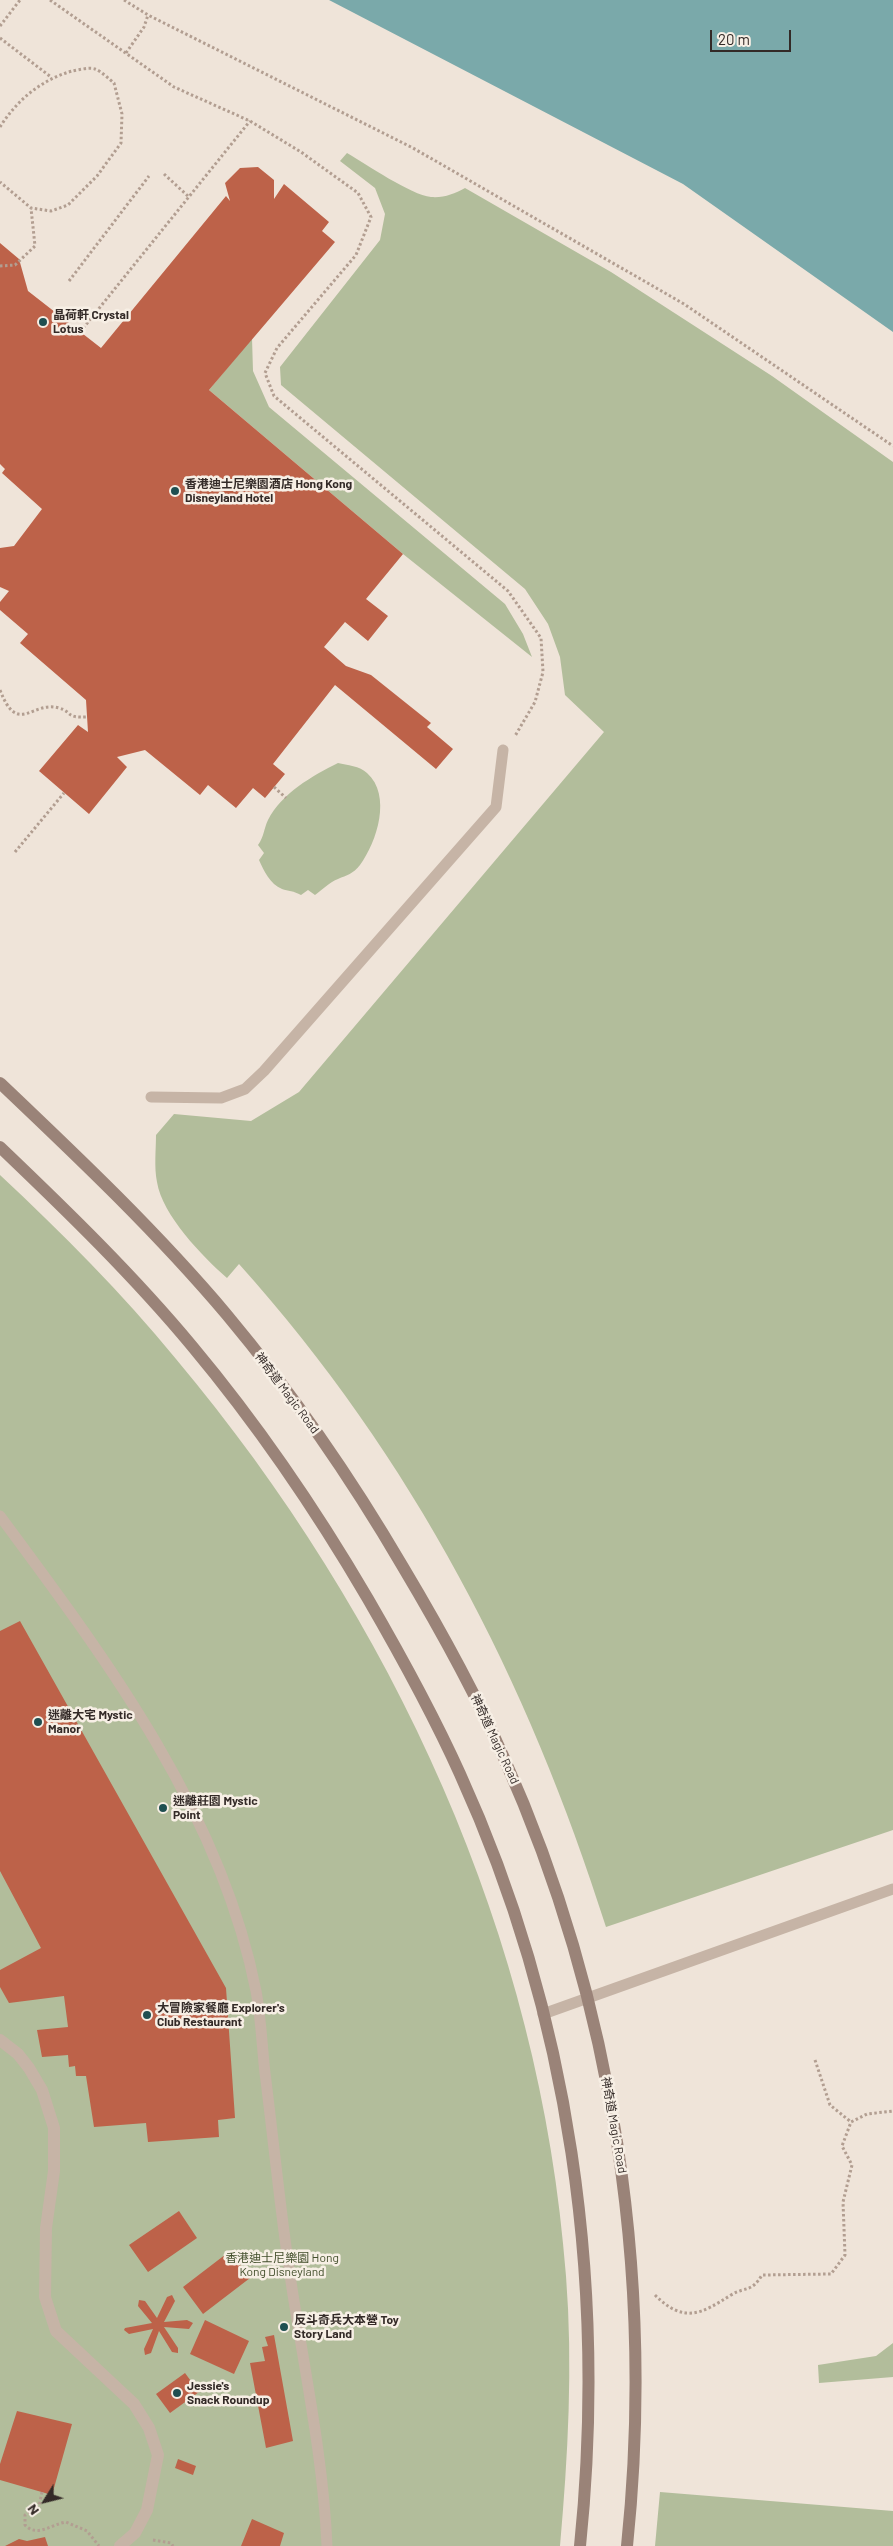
<!DOCTYPE html>
<html>
<head>
<meta charset="utf-8">
<style>
	body { margin:0 }
	#map { position:relative; width:893px; height:2546px; overflow:hidden; background:#efe4d9; font-family:Barlow,sans-serif }
	canvas { display:block }
	.north { position:absolute; left:20px; top:2476px; width:50px; height:50px; -webkit-text-stroke:4px #f7efe5; paint-order:stroke; rotate:234deg; font-size:14px; font-weight:700; line-height:20px; text-align:center; color:#332a27 }
	.north::after { content:''; display:block; margin:auto; width:18px; height:22px; background:#332a27; clip-path:polygon(50% 0,100% 100%,50% 72%,0 100%) }
	.scale { position:absolute; left:710px; top:30px; width:81px; height:22px; box-sizing:border-box; border:2px solid #332a27; border-top:0; padding-left:6px; font-size:15px; line-height:18px; white-space:nowrap; color:#332a27; -webkit-text-stroke:4px #f7efe5; paint-order:stroke }
</style>
</head>
<body>
<div id="map">
<canvas width="893" height="2546"></canvas>
<div class="north">N</div>
<div class="scale">20 m</div>
</div>
<script>
const ctx = document.querySelector('canvas').getContext('2d');
ctx.lineJoin = 'round';
function paint(path, color) { ctx.fillStyle = color; ctx.fill(path, 'evenodd'); }
function trace(path, color, width, dash) { ctx.strokeStyle = color; ctx.lineWidth = width; ctx.lineCap = dash ? 'butt' : 'round'; ctx.setLineDash(dash || []); ctx.stroke(path); }
function write(font, color, halo, rows, align = 'center') {
  ctx.font = font + ' Barlow,"Noto Sans TC",sans-serif'; ctx.lineWidth = 5; ctx.setLineDash([]); ctx.textBaseline = 'middle'; ctx.strokeStyle = halo; ctx.fillStyle = color; for (const [text, x, y, turn = 0] of rows) {
    ctx.save(); ctx.translate(x, y); ctx.rotate((+turn || 0) * Math.PI / 180); ctx.textAlign = isNaN(turn) ? turn : align; if (halo) ctx.strokeText(text, 0, 0); ctx.fillText(text, 0, 0); ctx.restore();
  }
}
paint(new Path2D(`
	M 347,153 C 366,164 411,195 431,197 C 444,198 454,194 465,188 L 611,272 L 772,376 L 893,462 L 893,1830 L 606,1927 C 528,1680 413,1458 239,1264 L 227,1278 C 203,1257 162,1215 157,1182 C 154,1167 156,1150 156,1135 L 174,1114 L 251,1121 L 299,1092 L 604,732 L 565,695 L 560,657 L 548,624 L 525,589 L 281,385 L 280,367 L 380,240 L 385,214 L 375,188 L 340,161 Z
	M 252,338 L 253,371 L 269,407 L 505,604 L 523,634 L 532,657 L 403,554 L 209,390 Z
	M 338,763 C 347,765 360,766 367,773 C 392,795 377,842 360,865 C 353,874 347,875 338,879 C 330,882 322,890 315,895 L 308,890 L 301,895 C 294,891 288,891 282,889 C 270,884 264,871 259,860 L 264,853 L 258,845 C 264,837 264,828 268,820 C 282,793 312,776 338,763 Z
	M 0,1175 C 62,1233 122,1293 176,1359 C 393,1618 541,1937 566,2276 C 573,2366 568,2456 560,2546 L 0,2546 Z
	M 893,2343 L 893,2377 L 819,2383 L 818,2365 L 876,2356 Z
	M 660,2492 L 893,2511 L 893,2546 L 655,2546 Z`), '#b2bd9b');
paint(new Path2D(`
	M 329,0 L 893,0 L 893,332 L 683,184 Z`), '#7aa9aa');
paint(new Path2D(`
	M 258,167 L 274,180 L 274,199 L 284,184 L 329,222 L 322,231 L 335,242 L 209,390 L 403,554 L 366,599 L 388,616 L 368,641 L 345,622 L 324,647 L 346,666 L 371,675 L 431,723 L 427,727 L 453,749 L 436,769 L 335,685 L 273,764 L 285,774 L 265,798 L 253,788 L 236,808 L 208,785 L 200,795 L 145,750 L 117,757 L 127,767 L 89,814 L 39,771 L 78,725 L 88,732 L 86,700 L 20,643 L 28,634 L 0,610 L 0,602 L 9,591 L 0,587 L 0,548 L 14,546 L 42,509 L 2,473 L 5,469 L 0,464 L 0,243 L 19,259 L 28,291 L 101,348 L 226,196 L 230,201 L 225,183 L 240,168 Z
	M 20,1621 L 226,1988 L 235,2118 L 218,2120 L 219,2137 L 148,2142 L 146,2123 L 94,2127 L 86,2076 L 76,2076 L 75,2066 L 69,2067 L 68,2055 L 42,2057 L 37,2030 L 68,2027 L 64,1996 L 9,2003 L 0,1987 L 0,1970 L 41,1948 L 0,1871 L 0,1631 Z
	M 179,2211 L 197,2238 L 148,2272 L 129,2245 Z
	M 230,2251 L 250,2278 L 203,2314 L 183,2287 Z
	M 172,2295 L 175,2301 L 164,2322 L 187,2320 L 193,2323 L 189,2329 L 164,2327 L 178,2348 L 178,2353 L 172,2352 L 159,2331 L 151,2353 L 145,2355 L 144,2349 L 153,2329 L 129,2334 L 124,2330 L 125,2328 L 152,2323 L 138,2306 L 139,2300 L 145,2301 L 157,2318 L 167,2297 Z
	M 205,2320 L 249,2341 L 234,2374 L 190,2354 Z
	M 274,2335 L 293,2441 L 266,2448 L 250,2363 L 265,2361 L 262,2347 L 268,2346 L 265,2337 Z
	M 185,2373 L 199,2392 L 170,2413 L 156,2394 Z
	M 17,2411 L 72,2424 L 52,2495 L 0,2480 L 0,2464 Z
	M 178,2459 L 196,2466 L 193,2475 L 175,2468 Z
	M 252,2519 L 284,2533 L 280,2546 L 241,2546 Z
	M 45,2537 L 48,2546 L 5,2546 L 19,2539 L 27,2541 Z`), '#bd6249');
trace(new Path2D(`
	M 50,0 L 174,87 L 250,121 L 301,152 L 358,193 L 371,217 L 356,255 L 277,348 L 265,373 L 274,396 L 508,591 L 541,638 L 543,672 L 535,702 L 515,736
	M 124,0 L 148,15 L 413,148 L 684,304 L 893,446
	M 0,26 L 20,0
	M 0,38 L 51,77
	M 126,53 L 144,27 L 148,15
	M 0,127 C 17,100 41,80 72,71 C 78,70 89,67 95,69 C 101,71 109,79 114,83 L 122,114 L 121,143 L 97,176 L 68,205 L 51,211 L 31,208 L 0,182
	M 164,174 L 189,197
	M 0,266 L 15,265 L 35,246 L 31,208
	M 69,281 L 149,176
	M 80,332 L 250,121
	M 0,690 C 18,737 32,700 59,708 C 73,712 65,718 87,717
	M 274,787 L 286,798
	M 15,852 L 64,793
	M 815,2060 L 830,2105 L 851,2122
	M 655,2295 C 684,2324 701,2314 731,2295 C 746,2286 751,2293 762,2275 L 831,2274 L 845,2255 L 843,2202 L 852,2165 L 842,2146 L 851,2122 L 867,2114 L 893,2111
	M 42,2492 L 39,2506 L 25,2515 L 25,2525 C 37,2538 52,2524 66,2522 L 87,2531 L 99,2546
	M 153,2540 L 171,2543 L 173,2546`), '#b29e91', 3, [2.5, 2.5]);
trace(new Path2D(`
	M 151,1097 L 221,1098 L 245,1089 L 264,1071 L 496,807 L 503,750
	M 0,1516 C 106,1659 221,1812 256,1991 C 261,2018 262,2046 265,2073 C 273,2136 279,2198 288,2261 C 301,2356 323,2450 327,2546
	M 543,2014 L 893,1889`), '#c6b4a6', 11);
trace(new Path2D(`
	M 0,2040 L 18,2054 L 29,2068 L 42,2090 L 54,2128 L 54,2171 L 46,2228 L 45,2297 L 56,2331 L 134,2404 L 149,2428 L 158,2455 L 147,2510 L 135,2533 L 120,2546`), '#c6b4a6', 12);
trace(new Path2D(`
	M 0,1083 C 79,1158 157,1232 227,1315 C 293,1394 351,1478 403,1567 C 440,1629 475,1692 504,1758 C 614,2004 655,2278 627,2546
	M 0,1147 C 67,1211 133,1275 192,1346 C 258,1425 316,1510 368,1599 C 401,1656 433,1714 460,1774 C 570,2015 607,2284 580,2546`), '#9a8378', 12);
for (const [x, y, r, color] of [
	[43,322,5,"#1f4f51"],
	[175,491,5,"#1f4f51"],
	[38,1722,5,"#1f4f51"],
	[163,1808,5,"#1f4f51"],
	[147,2015,5,"#1f4f51"],
	[284,2327,5,"#1f4f51"],
	[177,2393,5,"#1f4f51"]
]) { const dot = new Path2D(); dot.arc(x, y, r, 0, 2 * Math.PI); ctx.fillStyle = color; ctx.fill(dot); trace(dot, '#f7efe5', 2); }
write('bold 12px', '#332a27', '#f7efe5', [
	["晶荷軒 Crystal",53,315],
	["Lotus",53,329],
	["香港迪士尼樂園酒店 Hong Kong",185,484],
	["Disneyland Hotel",185,498],
	["迷離大宅 Mystic",48,1715],
	["Manor",48,1729],
	["迷離莊園 Mystic",173,1801],
	["Point",173,1815],
	["大冒險家餐廳 Explorer's",157,2008],
	["Club Restaurant",157,2022],
	["反斗奇兵大本營 Toy",294,2320],
	["Story Land",294,2334],
	["Jessie's",187,2386],
	["Snack Roundup",187,2400]
], 'left');
write('12px', '#332a27', '#f7efe5', [
	["神奇道 Magic Road",287,1393,53],
	["神奇道 Magic Road",495,1739,65],
	["神奇道 Magic Road",614,2125,80]
]);
write('12px', '#434f2c', '#f7efe5', [
	["香港迪士尼樂園 Hong",282,2258],
	["Kong Disneyland",282,2272]
]);
</script>
</body>
</html>
